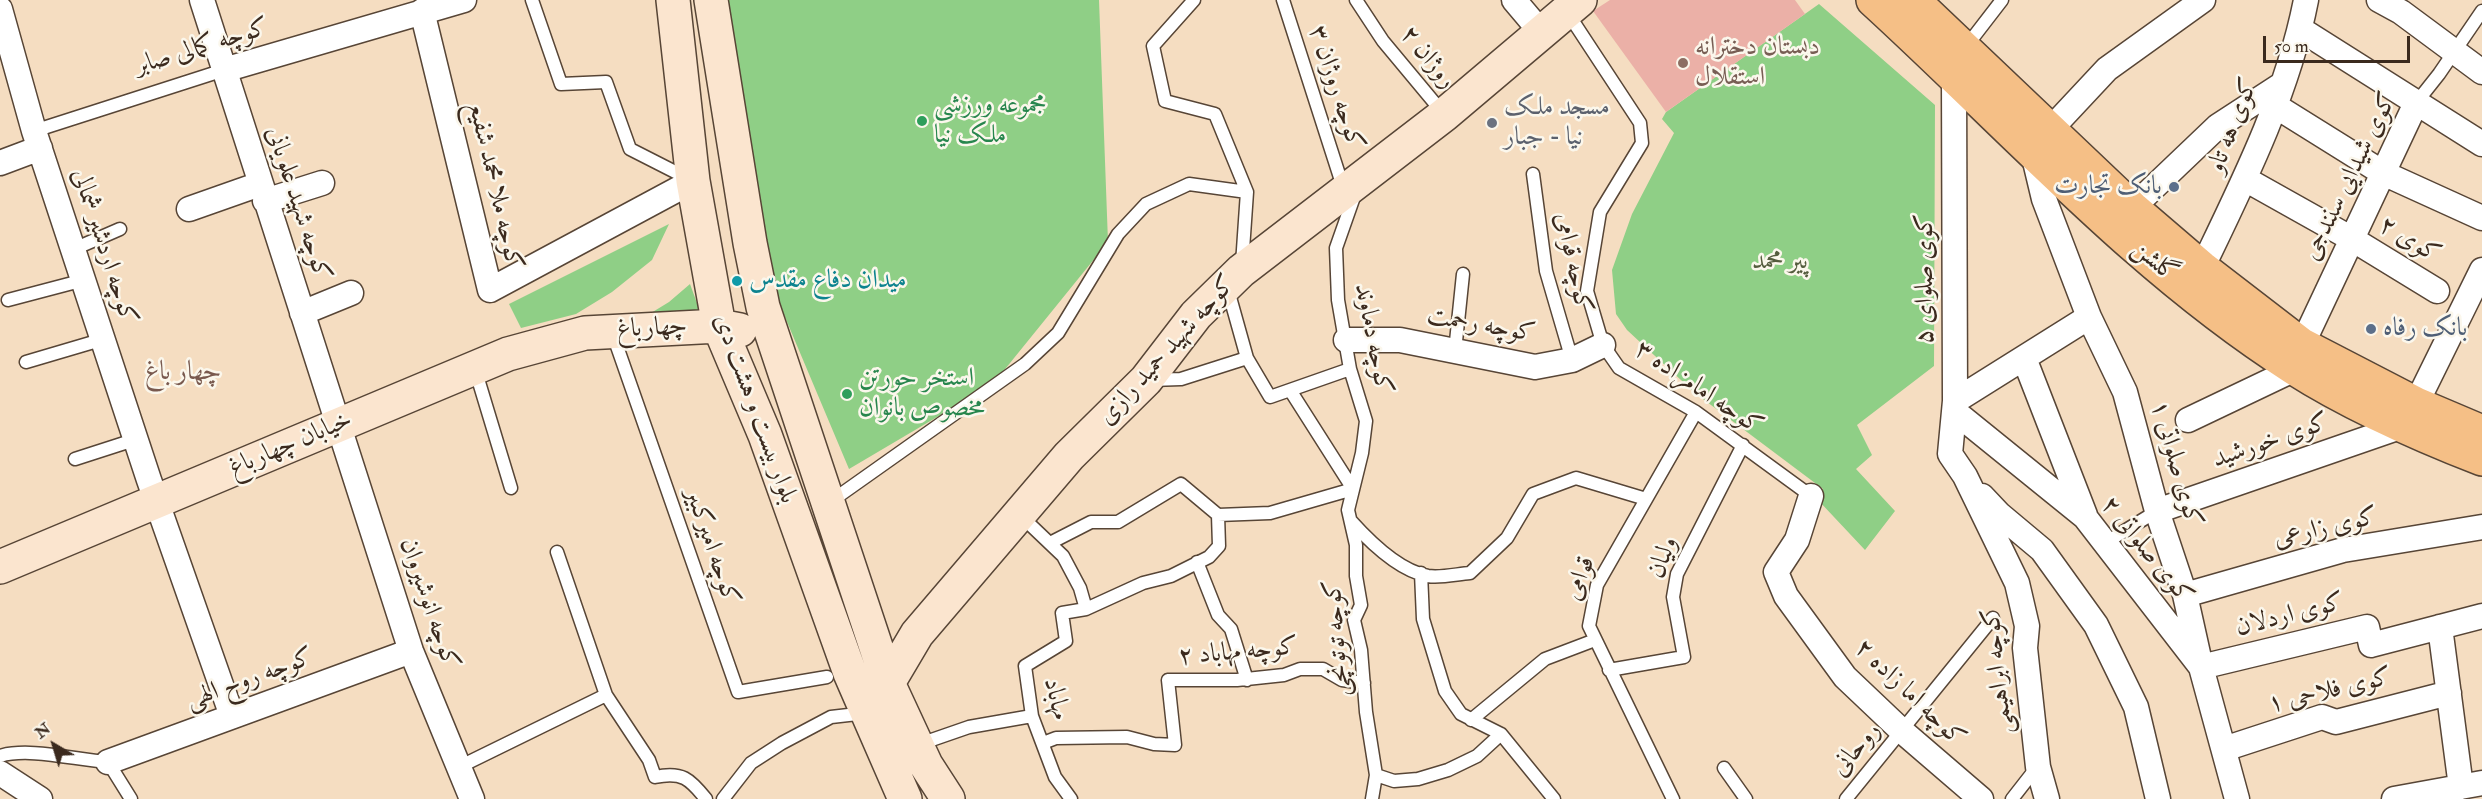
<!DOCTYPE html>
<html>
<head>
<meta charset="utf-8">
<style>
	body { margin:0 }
	#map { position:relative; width:2482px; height:799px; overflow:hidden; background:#f5ddc1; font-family:"IM FELL Double Pica",serif }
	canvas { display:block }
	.north { position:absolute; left:24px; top:715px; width:60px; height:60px; -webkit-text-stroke:4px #fbf7ec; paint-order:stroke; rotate:322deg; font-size:16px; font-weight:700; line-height:24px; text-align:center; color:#3b2a1e }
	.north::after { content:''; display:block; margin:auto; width:21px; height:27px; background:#3b2a1e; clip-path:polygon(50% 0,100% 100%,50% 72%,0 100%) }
	.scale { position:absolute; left:2263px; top:36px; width:147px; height:27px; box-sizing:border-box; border:3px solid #3b2a1e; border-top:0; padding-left:8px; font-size:18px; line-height:21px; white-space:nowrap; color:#3b2a1e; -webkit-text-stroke:4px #fbf7ec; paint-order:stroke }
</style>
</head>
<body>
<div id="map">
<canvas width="2482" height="799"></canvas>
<div class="north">N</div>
<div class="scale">50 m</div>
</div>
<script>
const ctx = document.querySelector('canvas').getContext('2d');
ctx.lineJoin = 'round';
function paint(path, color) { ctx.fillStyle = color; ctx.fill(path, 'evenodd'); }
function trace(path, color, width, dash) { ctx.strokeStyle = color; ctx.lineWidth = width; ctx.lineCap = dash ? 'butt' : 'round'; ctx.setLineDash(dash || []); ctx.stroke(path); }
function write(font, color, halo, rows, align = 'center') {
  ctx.font = font + ' "IM FELL Double Pica",Amiri,serif'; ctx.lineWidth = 5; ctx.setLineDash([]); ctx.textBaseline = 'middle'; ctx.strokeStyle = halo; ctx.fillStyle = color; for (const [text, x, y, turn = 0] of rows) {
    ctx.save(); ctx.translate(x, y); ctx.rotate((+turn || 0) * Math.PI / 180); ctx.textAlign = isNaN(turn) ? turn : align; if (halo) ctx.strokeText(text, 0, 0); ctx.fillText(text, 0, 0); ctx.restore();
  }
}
paint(new Path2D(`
	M 726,0 L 1099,0 L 1108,242 L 993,384 L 849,469 L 758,253 Z
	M 1819,4 L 1935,105 L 1934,366 L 1857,425 L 1872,455 L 1856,469 L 1895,511 L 1865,550 L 1818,500 L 1823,489 L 1695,393 L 1627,330 L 1616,314 L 1612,270 L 1632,214 L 1674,133 L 1662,119 L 1666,112 Z
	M 669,224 L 652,260 L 612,292 L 576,314 L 521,328 L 509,304 Z
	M 690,284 L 705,325 L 633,324 L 669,302 Z`), '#8fcf86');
paint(new Path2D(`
	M 1610,0 L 1795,0 L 1805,14 L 1666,112 L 1593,11 Z`), '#ebb0a7');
const lane = new Path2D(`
	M 532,0 L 561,84 L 606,82 L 630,149 L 689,179
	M 1194,0 L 1153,46 L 1165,101 L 1215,114 L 1247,192 L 1242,264
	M 1283,0 L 1344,190
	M 1356,0 L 1383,41 L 1443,113
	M 1567,12 L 1640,123 L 1642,143 L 1600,212 L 1587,291 L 1603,345 L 1619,368 L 1696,412 L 1811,496
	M 1965,48 L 2002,0
	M 2416,103 L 2439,74 L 2482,11
	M 34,131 L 224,70
	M 1533,174 L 1546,271 L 1572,360
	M 1355,194 L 1336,248 L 1338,300 L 1350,369 L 1366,421 L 1362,453 L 1348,510 L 1356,545 L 1356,576 L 1361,605 L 1354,620 L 1361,650 L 1366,712 L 1376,775 L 1372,799
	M 74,249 L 120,229
	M 1228,290 L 1247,358
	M 8,300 L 84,280
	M 612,332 L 738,692 L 827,677
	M 1455,351 L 1463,274
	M 26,362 L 104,339
	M 475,369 L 511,488
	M 1290,390 L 1350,369
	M 75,459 L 137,439
	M 830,502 L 1025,364 L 1058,333 L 1118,234 L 1146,204 L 1189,184 L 1247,192
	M 1020,515 L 1063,556 L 1080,588 L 1086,609 L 1143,583 L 1171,576 L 1209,557 L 1219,546 L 1218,515
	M 1351,521 C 1369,541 1400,571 1428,576 C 1441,578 1457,574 1470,573 L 1507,538 L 1533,494 L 1576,478 L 1646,499
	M 1050,543 L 1091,522 L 1118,522 L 1181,484 L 1218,515 L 1270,513 L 1353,489 L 1290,390 L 1270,397 L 1247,358 L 1181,379 L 1151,380
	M 2105,543 L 2157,511
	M 557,552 L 606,695 L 649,760 L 655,777 C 682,771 690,779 706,799
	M 1197,562 L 1218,615 L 1231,629 L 1247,680
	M 1421,573 L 1423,619 L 1445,691 L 1461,714 L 1501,734 L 1554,799
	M 1609,670 L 1684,657 L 1673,597 L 1677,574 L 1743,445
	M 1471,720 L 1545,659 L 1595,640
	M 1043,743 L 1056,738 L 1127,737 L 1154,744 L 1175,745 L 1168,680 L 1237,680 L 1284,675 L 1300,669 L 1323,669 L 1342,680 L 1364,683
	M 917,745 L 969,727 L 1032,716
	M 0,756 C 29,747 76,760 108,762 L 131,799
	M 459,767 L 606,695
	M 1724,768 L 1746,799
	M 1376,775 L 1394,781 L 1418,779 L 1448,770 L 1477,756 L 1501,734
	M 723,799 L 751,763 L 782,743 L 831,717 L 866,713
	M 1071,799 L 1055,777 L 1032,716 L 1025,666 L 1066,641 L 1062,613 L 1086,609
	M 1673,799 L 1589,626 L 1597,585 L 1696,412
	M 1846,799 L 1993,618
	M 2012,799 L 2037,767`);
const street = new Path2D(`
	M 202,0 L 411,651 L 472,799
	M 1514,0 L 1541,32
	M 2379,0 L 2401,12 L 2482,72
	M 0,9 L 34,131 L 149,480 L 232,716
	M 422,11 L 490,290 L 693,181
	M 2300,29 L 2482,144
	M 224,70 L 464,0
	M 1954,76 L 1955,401 L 1950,454 L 1965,476 L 2017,583 L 2027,626 L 2025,648 L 2038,767 L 2047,799
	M 2274,105 L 2383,173 L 2482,218
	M 2049,131 L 2107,69 L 2203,0
	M 2033,153 L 2044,199 L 2089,317 L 2125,392 L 2157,511 L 2185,595 L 2201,667 L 2237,799
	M 0,163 L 40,148
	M 2245,179 L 2352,239 L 2437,291
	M 265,201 L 322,183
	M 2132,208 L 2218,126 L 2281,85
	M 189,209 L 260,184
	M 2202,268 C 2243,183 2288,93 2306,0
	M 302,313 L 351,293
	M 1346,340 L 1400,340 L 1535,367 L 1572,360 L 1603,345
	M 2302,345 L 2416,103
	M 2024,358 L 2085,515
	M 1955,401 L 2089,317
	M 2416,404 L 2482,270
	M 1954,411 L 2085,517 L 2201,667 L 2367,627 L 2371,645 L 2482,616
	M 2188,420 L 2295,369
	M 1811,496 L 1797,540 L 1776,572 L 1786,596 L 1845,677 L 1903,732 L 1981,799
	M 1982,496 L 1999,514 L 2042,550 L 2096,625 L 2136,707 L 2158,799
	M 2157,511 L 2403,426
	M 2185,595 L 2343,550 L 2482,527
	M 2440,627 L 2461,787
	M 2224,749 L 2322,717 L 2336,722 L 2449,693
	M 108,762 L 411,651
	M 0,773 L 40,799
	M 2394,799 L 2482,783`);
const secondary = new Path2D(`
	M 673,0 L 693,181 L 719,326 L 765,435 L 850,673 L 905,799
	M 711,0 L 750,243 L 763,307 L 888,683 L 926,765 L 948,799
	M 0,567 L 508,354 L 585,333 L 719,326 L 740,330
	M 888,683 L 917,634 L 1069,456 L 1146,380 L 1196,315 L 1241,271 L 1444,115 L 1580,0`);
const primary = new Path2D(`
	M 1873,0 C 2010,125 2137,268 2294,368 C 2352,405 2418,434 2482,459
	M 1913,0 L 2132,208 L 2202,268 L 2302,345 L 2416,404 L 2482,432`);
trace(lane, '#574536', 15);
trace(street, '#574536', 27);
trace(secondary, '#574536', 36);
trace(primary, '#574536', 36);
trace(lane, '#fff', 12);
trace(street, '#fff', 24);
trace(secondary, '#fbe5cf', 33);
trace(primary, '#f5bf86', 33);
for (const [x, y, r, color] of [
	[1683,63,6,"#8d6e63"],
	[922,121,6,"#2e9e5b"],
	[1492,123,6,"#6b7280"],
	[2174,187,6,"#5c6f8a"],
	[737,281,6,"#0f9aa8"],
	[2371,329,6,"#5c6f8a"],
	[847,394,6,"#2e9e5b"]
]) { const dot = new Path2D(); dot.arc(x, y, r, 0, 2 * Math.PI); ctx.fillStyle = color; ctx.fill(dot); trace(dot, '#fbf7ec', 2); }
write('26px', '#3b2a1e', '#fbf7ec', [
	["کوچه کمالی صابر",202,48,-17],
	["روژان ۲",1427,58,51],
	["کوچه روژان ۳",1335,88,72],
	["کوی هه تاو",2234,126,-69],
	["کوی شیدایی سنندجی",2351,177,-64],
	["کوچه ملا محمد شفیع",494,186,77],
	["کوچه شهید علویانی",297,204,72],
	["کوی ۲",2409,241,31],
	["کوچه اردشیر شمالی",103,247,72],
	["گلشن",2154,262,40],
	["کوچه قوامی",1572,263,78],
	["کوی صلوای ۵",1926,279,-90],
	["کوچه رحمت",1481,326,10],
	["چهارباغ",652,329,-3],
	["کوچه دماوند",1372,339,79],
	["کوچه شهید حمید رازی",1168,351,-48],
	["کوچه امامزاده ۳",1698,389,34],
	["بلوار بیست و هشت دی",754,409,70],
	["کوی خورشید",2271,442,-19],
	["خیابان چهارباغ",291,445,-23],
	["کوی صلواتی ۱",2175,464,74],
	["کوی زارعی",2326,529,-13],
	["کوچه امیرکبیر",711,547,71],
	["کوی صلواتی ۲",2146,551,51],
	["ولیان",1664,558,-69],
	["قوامی",1581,579,-69],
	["کوچه انوشیروان",428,604,71],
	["کوی اردلان",2290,616,-14],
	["کوچه توتونچی",1338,638,-94],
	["کوچه مهاباد ۲",1238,653,-5],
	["کوچه ابراهیمی",1999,671,-96],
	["کوچه روح الهی",250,680,-20],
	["کوی فلاحی ۱",2330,692,-13],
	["کوچه اما زاده ۲",1909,694,44],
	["مهاباد",1055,699,77],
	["روحانی",1857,750,-50]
]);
write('26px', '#785e54', '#fbf7ec', [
	["دبستان دخترانه",1695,48],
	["استقلال",1695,78]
], 'left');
write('26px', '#27864d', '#fbf7ec', [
	["مجموعه ورزشی",934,106],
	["ملک نیا",934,136],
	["استخر حورتن",859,379],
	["مخصوص بانوان",859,409]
], 'left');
write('26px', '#5b616d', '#fbf7ec', [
	["مسجد ملک",1504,108],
	["نیا - جبار",1504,138]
], 'left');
write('26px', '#4e5e75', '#fbf7ec', [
	["بانک تجارت",2162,187],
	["بانک رفاه",2383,329,"left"]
], 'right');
write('26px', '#545c3d', '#fbf7ec', [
	["پیر محمد",1780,262]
]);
write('26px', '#0d838f', '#fbf7ec', [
	["میدان دفاع مقدس",749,281]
], 'left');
write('27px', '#79594e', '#fbf7ec', [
	["چهار باغ",183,373]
]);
</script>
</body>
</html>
